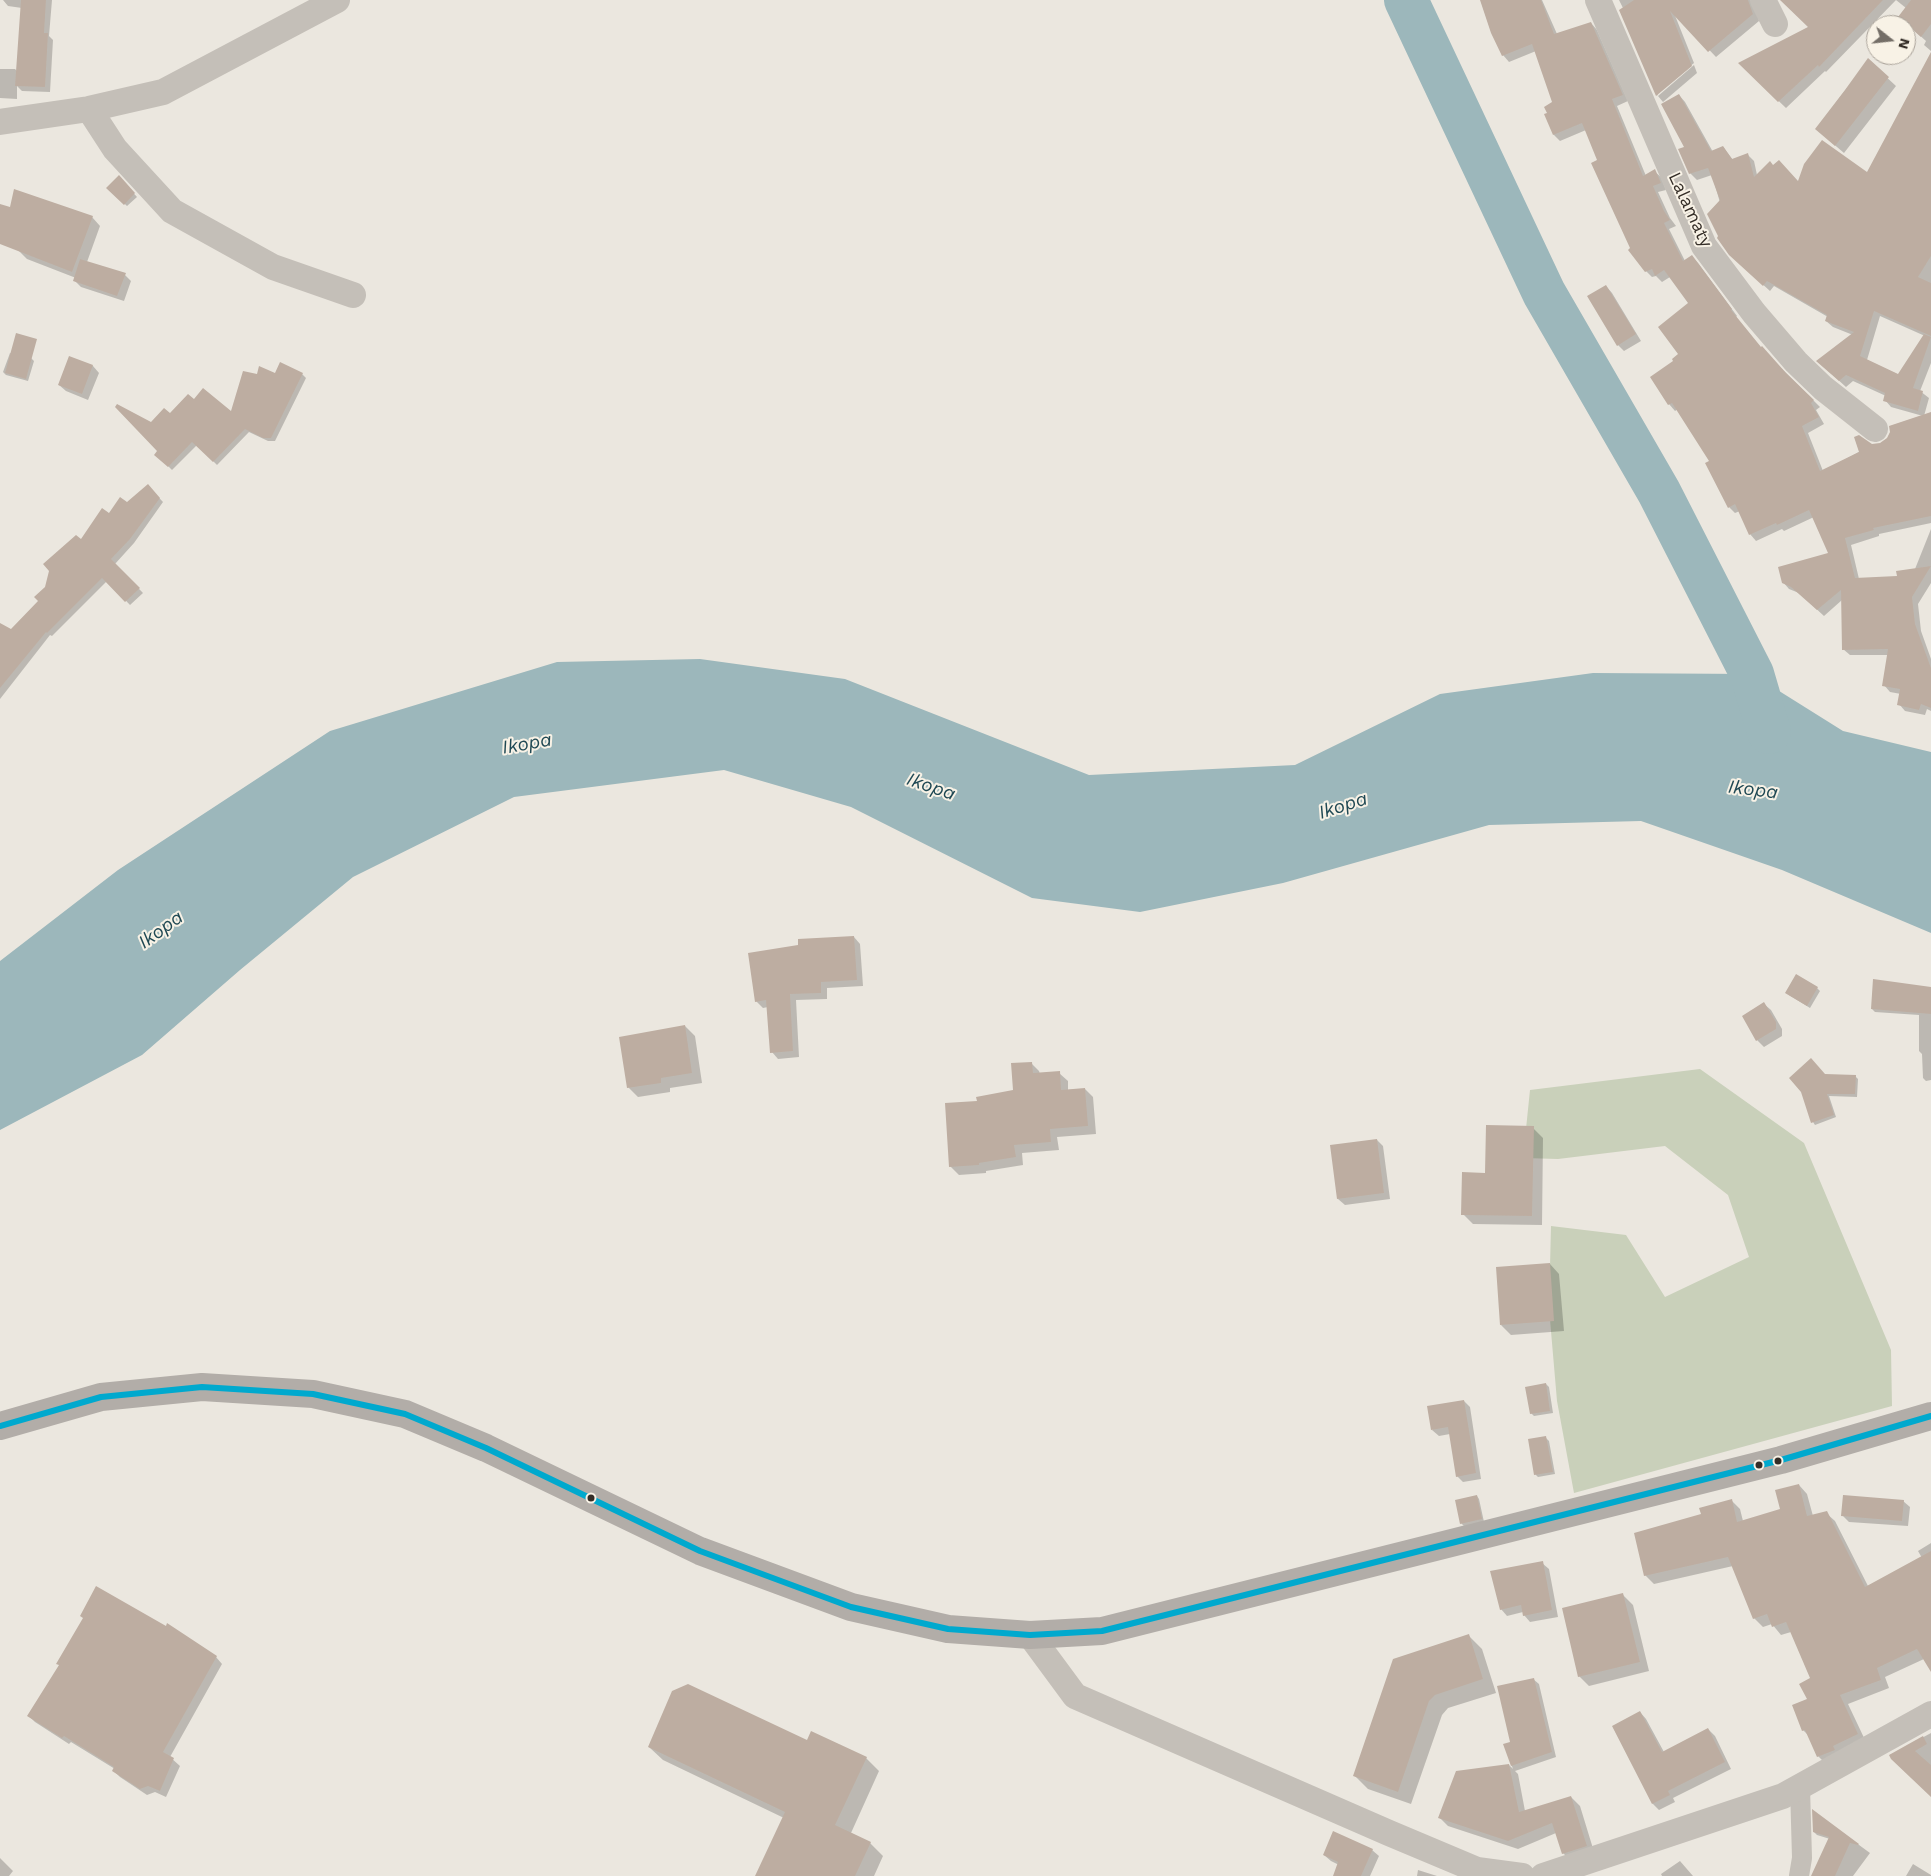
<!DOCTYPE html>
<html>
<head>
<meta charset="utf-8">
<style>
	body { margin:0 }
	#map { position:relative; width:1931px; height:1876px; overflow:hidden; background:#ebe7df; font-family:"Work Sans",sans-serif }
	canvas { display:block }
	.north { position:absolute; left:1866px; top:15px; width:50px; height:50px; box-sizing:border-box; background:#f8f2e6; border:1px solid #aaa39a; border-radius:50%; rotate:106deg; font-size:14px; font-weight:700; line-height:20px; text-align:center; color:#342d27 }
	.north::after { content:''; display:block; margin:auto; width:18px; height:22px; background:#746e67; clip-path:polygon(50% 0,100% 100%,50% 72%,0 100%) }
</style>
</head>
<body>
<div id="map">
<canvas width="1931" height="1876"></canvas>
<div class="north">N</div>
</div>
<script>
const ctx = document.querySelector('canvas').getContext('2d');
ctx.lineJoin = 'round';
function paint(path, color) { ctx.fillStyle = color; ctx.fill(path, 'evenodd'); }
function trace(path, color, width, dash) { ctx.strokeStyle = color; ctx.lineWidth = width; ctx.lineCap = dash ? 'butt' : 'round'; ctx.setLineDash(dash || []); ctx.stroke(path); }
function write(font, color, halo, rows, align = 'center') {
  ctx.font = font + ' "Work Sans",sans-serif'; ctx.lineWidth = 4; ctx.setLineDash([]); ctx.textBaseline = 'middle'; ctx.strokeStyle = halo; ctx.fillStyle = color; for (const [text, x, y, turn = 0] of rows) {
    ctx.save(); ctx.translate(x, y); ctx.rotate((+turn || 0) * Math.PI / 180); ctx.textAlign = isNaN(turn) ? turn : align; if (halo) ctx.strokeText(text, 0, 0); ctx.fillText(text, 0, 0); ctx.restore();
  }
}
paint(new Path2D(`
	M 1700,1069 L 1804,1143 L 1891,1350 L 1892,1406 L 1574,1493 L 1557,1401 L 1549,1308 L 1551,1226 L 1626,1235 L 1665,1297 L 1749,1257 L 1728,1195 L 1665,1146 L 1558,1159 L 1523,1158 L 1530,1090 Z`), '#c9d0ba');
paint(new Path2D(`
	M 700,659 L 845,679 L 1089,775 L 1295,765 L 1440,694 L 1593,673 L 1752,674 L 1843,731 L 1931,752 L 1931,933 L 1782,870 L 1641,821 L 1489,825 L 1283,883 L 1140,912 L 1032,898 L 851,807 L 724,770 L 514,797 L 353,877 L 240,970 L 142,1055 L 0,1130 L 0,961 L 118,870 L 330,731 L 557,662 Z`), '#9cb7bb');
paint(new Path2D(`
	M 3,0 L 52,0 L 49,36 L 53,40 L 50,92 L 22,91 L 17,86 L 17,99 L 0,98 L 0,69 L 15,69 L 18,72 L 22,8 L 8,6 Z
	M 1481,0 L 1542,0 L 1557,34 L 1591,23 L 1597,30 L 1628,101 L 1617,106 L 1646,176 L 1654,171 L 1661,177 L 1666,190 L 1658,192 L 1670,218 L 1676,226 L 1669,229 L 1685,261 L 1692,257 L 1698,263 L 1737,316 L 1736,317 L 1761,348 L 1820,407 L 1816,410 L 1824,424 L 1808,433 L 1823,471 L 1872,445 L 1881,444 L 1923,416 L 1891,407 L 1885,400 L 1886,396 L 1853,381 L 1846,387 L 1824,367 L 1853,335 L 1833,327 L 1826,321 L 1828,317 L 1774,286 L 1770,291 L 1737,261 L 1712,175 L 1697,180 L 1690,173 L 1679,95 L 1685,102 L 1713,152 L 1723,147 L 1733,160 L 1747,154 L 1754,161 L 1757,175 L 1774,167 L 1798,183 L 1867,174 L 1931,54 L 1931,363 L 1920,391 L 1929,398 L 1924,416 L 1931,414 L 1931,523 L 1879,534 L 1879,536 L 1851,545 L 1859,579 L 1898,577 L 1915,569 L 1931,529 L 1931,583 L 1918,604 L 1921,631 L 1931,659 L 1931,711 L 1927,709 L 1925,715 L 1905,711 L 1899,704 L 1901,694 L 1890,692 L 1884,685 L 1888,655 L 1850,655 L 1843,649 L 1842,600 L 1824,616 L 1799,593 L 1789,589 L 1783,582 L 1830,554 L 1814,517 L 1784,531 L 1782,529 L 1756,541 L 1750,534 L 1740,511 L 1735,513 L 1729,507 L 1711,461 L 1678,409 L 1675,411 L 1669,404 L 1675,362 L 1679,355 L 1690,303 L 1670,277 L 1662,282 L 1656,276 L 1652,277 L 1646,271 L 1632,249 L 1586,130 L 1560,141 L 1554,135 L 1548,113 L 1554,103 L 1536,51 L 1509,62 L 1503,55 ZM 1880,316 L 1925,336 L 1899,375 L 1867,360 Z
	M 1619,0 L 1756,0 L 1759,21 L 1716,57 L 1674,13 L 1694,63 L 1658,93 L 1658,96 L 1622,14 L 1625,12 Z
	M 1781,0 L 1896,0 L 1826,72 L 1825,71 L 1786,108 L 1740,64 L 1809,27 Z
	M 1896,0 L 1931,0 L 1931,51 L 1924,45 L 1926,41 L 1899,17 L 1906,8 Z
	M 1868,60 L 1896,86 L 1844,153 L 1816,129 Z
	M 1694,65 L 1697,73 L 1663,102 L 1658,96 Z
	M 119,177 L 137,197 L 127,206 L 108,188 Z
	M 0,205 L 10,208 L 92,217 L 100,226 L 87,262 L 125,275 L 131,281 L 124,301 L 81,287 L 75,281 L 76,278 L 27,259 L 18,250 L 0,238 Z
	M 1606,286 L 1612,293 L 1641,341 L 1624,351 L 1618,345 Z
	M 10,353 L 31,358 L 34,361 L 28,381 L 6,375 L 3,372 Z
	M 70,358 L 93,366 L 99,373 L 88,400 L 66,391 L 59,385 Z
	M 302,374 L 306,378 L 275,441 L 268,441 L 249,432 L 217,465 L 197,445 L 172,470 L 156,454 L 159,451 L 152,424 L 194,401 L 232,413 L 258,376 Z
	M 148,486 L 163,502 L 134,543 L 115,564 L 143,593 L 130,605 L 107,581 L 52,636 L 50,635 L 0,699 L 0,624 L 12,631 L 39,601 L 46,588 L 81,541 L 109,515 L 127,504 Z
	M 854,937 L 860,944 L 863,986 L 827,988 L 827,999 L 796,1000 L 799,1057 L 778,1059 L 772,1052 L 768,1007 L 763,1008 L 756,1001 Z
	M 1817,988 L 1820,991 L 1810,1008 L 1789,995 Z
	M 1931,988 L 1931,1080 L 1926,1081 L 1923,1078 L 1922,1054 L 1919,1051 L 1919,1015 L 1875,1012 L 1872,1009 Z
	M 1764,1004 L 1771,1010 L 1782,1029 L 1782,1036 L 1764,1047 L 1757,1040 Z
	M 685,1026 L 695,1036 L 702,1083 L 670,1088 L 670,1092 L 638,1097 L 628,1087 Z
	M 1031,1063 L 1039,1071 L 1040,1074 L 1059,1073 L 1068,1081 L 1068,1090 L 1085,1089 L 1093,1097 L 1096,1134 L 1057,1137 L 1059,1150 L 1022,1153 L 1023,1165 L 986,1171 L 986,1173 L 959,1175 L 950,1166 L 978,1102 L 1014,1092 Z
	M 1825,1076 L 1855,1076 L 1858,1079 L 1857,1097 L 1829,1096 L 1836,1117 L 1815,1125 L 1813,1122 Z
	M 1533,1128 L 1543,1138 L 1542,1225 L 1473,1224 L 1463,1214 L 1486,1174 Z
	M 1377,1140 L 1383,1146 L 1390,1199 L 1345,1205 L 1338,1199 Z
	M 1550,1264 L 1559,1274 L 1564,1331 L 1511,1335 L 1501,1325 Z
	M 1546,1384 L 1549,1387 L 1553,1413 L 1534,1416 L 1531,1413 Z
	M 1464,1401 L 1470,1407 L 1481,1479 L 1463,1482 L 1457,1476 L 1450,1434 L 1439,1436 L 1432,1430 Z
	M 1546,1438 L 1549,1441 L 1555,1474 L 1538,1477 L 1535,1474 Z
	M 1799,1485 L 1807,1494 L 1813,1516 L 1826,1513 L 1835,1521 L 1868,1586 L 1922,1558 L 1918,1551 L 1931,1543 L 1931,1669 L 1924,1659 L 1885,1677 L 1889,1688 L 1848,1704 L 1866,1742 L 1827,1765 L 1818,1756 L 1809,1736 L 1803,1730 L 1811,1679 L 1791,1632 L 1781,1635 L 1772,1624 L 1763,1627 L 1754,1618 L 1733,1566 L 1654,1584 L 1645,1575 L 1703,1515 L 1731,1500 L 1740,1509 L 1743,1521 L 1781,1510 Z
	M 1477,1496 L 1479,1499 L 1484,1522 L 1464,1526 L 1461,1523 Z
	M 1903,1501 L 1910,1507 L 1908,1526 L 1849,1522 L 1843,1516 Z
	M 1542,1563 L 1549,1569 L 1558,1617 L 1530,1622 L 1524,1615 L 1523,1612 L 1507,1616 L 1501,1609 Z
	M 1623,1595 L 1633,1605 L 1649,1671 L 1589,1686 L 1579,1676 Z
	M 1469,1636 L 1482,1649 L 1496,1693 L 1448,1708 L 1442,1715 L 1411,1804 L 1368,1789 L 1355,1776 Z
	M 216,1657 L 222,1664 L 170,1757 L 180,1766 L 166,1797 L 155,1792 L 147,1795 L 120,1777 L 114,1771 L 115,1769 L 71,1742 L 69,1744 L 35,1722 L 28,1715 Z
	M 1533,1679 L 1539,1684 L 1556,1757 L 1515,1771 L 1518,1774 L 1525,1811 L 1571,1797 L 1580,1806 L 1595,1855 L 1572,1862 L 1563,1853 L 1556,1833 L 1518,1849 L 1448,1826 L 1439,1817 L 1509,1765 L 1513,1769 L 1504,1745 L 1511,1743 Z
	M 1640,1712 L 1646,1719 L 1664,1752 L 1708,1729 L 1715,1736 L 1731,1769 L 1673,1798 L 1675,1802 L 1659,1810 L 1653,1804 L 1613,1727 Z
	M 1931,1733 L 1931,1796 L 1890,1755 Z
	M 649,1747 L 866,1758 L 879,1771 L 851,1833 L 870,1843 L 883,1856 L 874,1876 L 756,1876 L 784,1818 L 663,1760 Z
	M 1814,1812 L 1870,1853 L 1853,1876 L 1812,1876 L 1830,1839 L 1817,1835 L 1814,1832 Z
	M 1372,1850 L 1379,1856 L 1370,1876 L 1335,1876 L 1339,1865 L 1331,1861 L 1324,1855 Z
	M 0,1858 L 13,1871 L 9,1876 L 0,1876 Z
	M 1680,1861 L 1693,1876 L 1662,1876 L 1661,1874 Z
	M 1913,1864 L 1931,1875 L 1931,1876 L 1906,1876 Z
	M 1418,1870 L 1437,1876 L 1417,1876 Z`), '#0003');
trace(new Path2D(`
	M 1406,0 L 1544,293 L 1659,492 L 1752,674 L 1769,732`), '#9cb7bb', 44);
paint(new Path2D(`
	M 21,0 L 46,0 L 44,33 L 48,33 L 45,87 L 15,86 Z
	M 1480,0 L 1541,0 L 1554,34 L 1591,22 L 1623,95 L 1612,99 L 1643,176 L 1655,169 L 1661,183 L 1653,186 L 1664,211 L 1670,220 L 1664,223 L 1683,261 L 1692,255 L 1732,309 L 1731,310 L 1761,347 L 1762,346 L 1786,373 L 1814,400 L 1811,403 L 1819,417 L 1802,426 L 1820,471 L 1859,452 L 1854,437 L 1859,435 L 1872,444 L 1880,443 L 1887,438 L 1890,432 L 1889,426 L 1931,412 L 1931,516 L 1873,528 L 1874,530 L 1845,538 L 1855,578 L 1897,576 L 1896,571 L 1931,566 L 1912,597 L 1915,624 L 1931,668 L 1931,708 L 1921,704 L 1919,710 L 1897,705 L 1900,689 L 1882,686 L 1888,649 L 1842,650 L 1841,590 L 1817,610 L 1791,587 L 1782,583 L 1778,567 L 1828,553 L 1809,510 L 1777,525 L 1776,523 L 1749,535 L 1735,504 L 1728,508 L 1705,463 L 1709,461 L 1672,403 L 1668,405 L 1650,377 L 1673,361 L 1672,359 L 1678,354 L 1658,327 L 1688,303 L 1664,270 L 1655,276 L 1652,269 L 1645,272 L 1628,250 L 1630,248 L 1591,163 L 1597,160 L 1582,123 L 1553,135 L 1544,114 L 1547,113 L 1544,107 L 1552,102 L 1532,44 L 1502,56 L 1491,33 Z
	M 1634,0 L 1748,0 L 1753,14 L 1708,52 L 1670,11 L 1692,66 L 1656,96 L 1619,10 Z
	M 1780,0 L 1883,0 L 1819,67 L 1818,65 L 1778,102 L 1738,63 L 1808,27 Z
	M 1911,0 L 1931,0 L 1931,24 L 1921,37 L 1898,17 Z
	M 1931,52 L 1931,256 L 1918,277 L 1931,283 L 1931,336 L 1874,311 L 1860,356 L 1898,374 L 1924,334 L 1931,337 L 1913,388 L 1923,391 L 1918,411 L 1883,401 L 1885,393 L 1846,375 L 1839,381 L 1816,361 L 1854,332 L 1825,321 L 1827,315 L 1767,281 L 1763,286 L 1729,255 L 1717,238 L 1718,236 L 1707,214 L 1720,200 L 1708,168 L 1689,174 L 1678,149 L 1684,147 L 1661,104 L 1679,94 L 1711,151 L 1723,146 L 1732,159 L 1748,153 L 1754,177 L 1770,161 L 1773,165 L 1779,160 L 1798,181 L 1804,164 L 1822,140 L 1867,172 Z
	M 1868,58 L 1889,77 L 1835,146 L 1815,129 L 1845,90 Z
	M 119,175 L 135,193 L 124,205 L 106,188 Z
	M 14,189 L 93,216 L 72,272 L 0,244 L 0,204 L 10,207 Z
	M 80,259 L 126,273 L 117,296 L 73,281 Z
	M 1606,285 L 1636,334 L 1617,346 L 1587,296 Z
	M 16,333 L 37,339 L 26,379 L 5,373 Z
	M 69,356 L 93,365 L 82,394 L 58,385 Z
	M 280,362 L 303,373 L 271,438 L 263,438 L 245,429 L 213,462 L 192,442 L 168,467 L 154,455 L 157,451 L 115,407 L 117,404 L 151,422 L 164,408 L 170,413 L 188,394 L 194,399 L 203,388 L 231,411 L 243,371 L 257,374 L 259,366 L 275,373 Z
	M 148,484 L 160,498 L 130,539 L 111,559 L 140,588 L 125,602 L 102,578 L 47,633 L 46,632 L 0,688 L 0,623 L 11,629 L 38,601 L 34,597 L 45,587 L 49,571 L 43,564 L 76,535 L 81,539 L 102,508 L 109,513 L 120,497 L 127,502 Z
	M 854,936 L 857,980 L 821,982 L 821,993 L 790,994 L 793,1051 L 770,1053 L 766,1000 L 755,1002 L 748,953 L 798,945 L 798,939 Z
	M 1796,974 L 1818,987 L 1807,1006 L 1785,993 Z
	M 1873,979 L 1931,987 L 1931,1014 L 1871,1009 Z
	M 1764,1002 L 1776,1022 L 1776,1029 L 1756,1041 L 1742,1016 Z
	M 685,1025 L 692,1073 L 661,1078 L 661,1083 L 627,1088 L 619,1037 Z
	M 1811,1058 L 1825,1074 L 1856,1075 L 1855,1094 L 1827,1094 L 1834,1115 L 1811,1123 L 1801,1092 L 1789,1078 Z
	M 1032,1062 L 1033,1073 L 1060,1071 L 1061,1090 L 1085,1088 L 1088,1126 L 1050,1129 L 1051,1142 L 1014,1145 L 1016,1157 L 979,1163 L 979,1165 L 949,1167 L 945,1103 L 977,1101 L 976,1097 L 1013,1090 L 1011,1063 Z
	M 1486,1125 L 1534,1126 L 1532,1216 L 1461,1215 L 1462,1172 L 1485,1173 Z
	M 1377,1139 L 1384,1193 L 1337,1199 L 1330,1145 Z
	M 1550,1263 L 1554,1321 L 1500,1325 L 1496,1267 Z
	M 1546,1383 L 1550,1411 L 1530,1414 L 1525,1387 Z
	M 1464,1400 L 1476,1473 L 1456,1477 L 1448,1427 L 1431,1430 L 1427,1406 Z
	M 1546,1436 L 1553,1472 L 1534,1475 L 1528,1439 Z
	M 1799,1484 L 1807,1516 L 1827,1511 L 1865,1587 L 1931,1551 L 1931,1672 L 1917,1649 L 1877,1668 L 1881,1680 L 1840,1695 L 1858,1734 L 1833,1746 L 1835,1750 L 1817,1757 L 1805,1730 L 1802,1731 L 1792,1705 L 1807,1699 L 1799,1684 L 1810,1678 L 1786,1622 L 1772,1627 L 1767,1614 L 1753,1619 L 1728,1557 L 1644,1576 L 1634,1533 L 1701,1514 L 1699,1508 L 1732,1499 L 1737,1522 L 1780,1509 L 1775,1490 Z
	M 1477,1495 L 1482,1519 L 1460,1524 L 1455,1500 Z
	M 1843,1495 L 1904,1500 L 1902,1521 L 1841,1516 Z
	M 1543,1561 L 1552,1610 L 1523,1616 L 1521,1605 L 1500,1610 L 1490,1571 Z
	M 96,1586 L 166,1626 L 167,1623 L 217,1656 L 163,1752 L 174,1758 L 160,1791 L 148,1786 L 140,1789 L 112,1771 L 114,1767 L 64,1736 L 62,1738 L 27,1716 L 59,1665 L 56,1664 L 83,1618 L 80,1616 Z
	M 1623,1593 L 1640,1662 L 1578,1677 L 1562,1608 Z
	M 1469,1634 L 1483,1679 L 1435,1695 L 1429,1701 L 1398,1792 L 1353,1776 L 1393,1659 Z
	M 1534,1678 L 1552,1752 L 1511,1766 L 1503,1744 L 1510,1742 L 1497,1686 Z
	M 688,1684 L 807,1740 L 811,1731 L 867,1757 L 835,1825 L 871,1842 L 855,1876 L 755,1876 L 785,1812 L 648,1747 L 672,1691 Z
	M 1640,1711 L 1662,1752 L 1708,1728 L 1725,1762 L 1668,1791 L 1670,1795 L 1652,1804 L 1612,1726 Z
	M 1923,1736 L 1927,1744 L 1915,1751 L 1931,1765 L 1931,1797 L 1891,1759 L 1889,1755 Z
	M 1509,1764 L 1519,1812 L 1571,1796 L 1587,1846 L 1562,1854 L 1552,1823 L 1508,1841 L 1438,1818 L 1456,1771 Z
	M 1812,1809 L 1859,1844 L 1858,1845 L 1850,1843 L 1835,1876 L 1811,1876 L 1829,1837 L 1813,1832 Z
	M 1333,1831 L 1373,1849 L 1361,1876 L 1333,1876 L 1338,1862 L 1323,1855 Z`), '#bdada1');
trace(new Path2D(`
	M 1799,1876 L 1802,1858 L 1800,1787`), '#c4bfb8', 20);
trace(new Path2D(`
	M 1598,0 L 1704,246 L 1754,313 L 1796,362 L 1823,388 L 1875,429
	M 1763,0 L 1775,24
	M 89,109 L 115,149 L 172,211 L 273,267 L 353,295
	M 0,122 L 89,109 L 163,92 L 337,0
	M 1030,1635 L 1075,1696 L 1389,1833 L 1477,1870 L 1522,1876
	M 1543,1876 L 1783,1796 L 1931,1714`), '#c4bfb8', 26);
trace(new Path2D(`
	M 0,1426 L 101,1397 L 202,1387 L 313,1394 L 405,1414 L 486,1448 L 700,1551 L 851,1607 L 948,1629 L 1030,1635 L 1102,1631 L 1781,1460 L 1931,1416`), '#b2ada8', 28);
trace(new Path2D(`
	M 0,1426 L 101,1397 L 202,1387 L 313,1394 L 405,1414 L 486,1448 L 700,1551 L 851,1607 L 948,1629 L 1030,1635 L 1102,1631 L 1781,1460 L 1931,1416`), '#00a9ce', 6);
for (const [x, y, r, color] of [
	[1778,1461,4.5,"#342d27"],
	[1759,1465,4.5,"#342d27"],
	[591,1498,4.5,"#342d27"]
]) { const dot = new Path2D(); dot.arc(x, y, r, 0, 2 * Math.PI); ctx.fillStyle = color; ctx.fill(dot); trace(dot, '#f8f2e6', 2); }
write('18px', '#342d27', '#f8f2e6', [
	["Lalamaty",1690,210,65]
]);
write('italic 19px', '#1f4853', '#f8f2e6', [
	["Ikopa",527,744,-10],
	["Ikopa",931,787,19],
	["Ikopa",1753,790,7],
	["Ikopa",1343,806,-18],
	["Ikopa",161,930,-36]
]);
</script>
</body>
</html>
